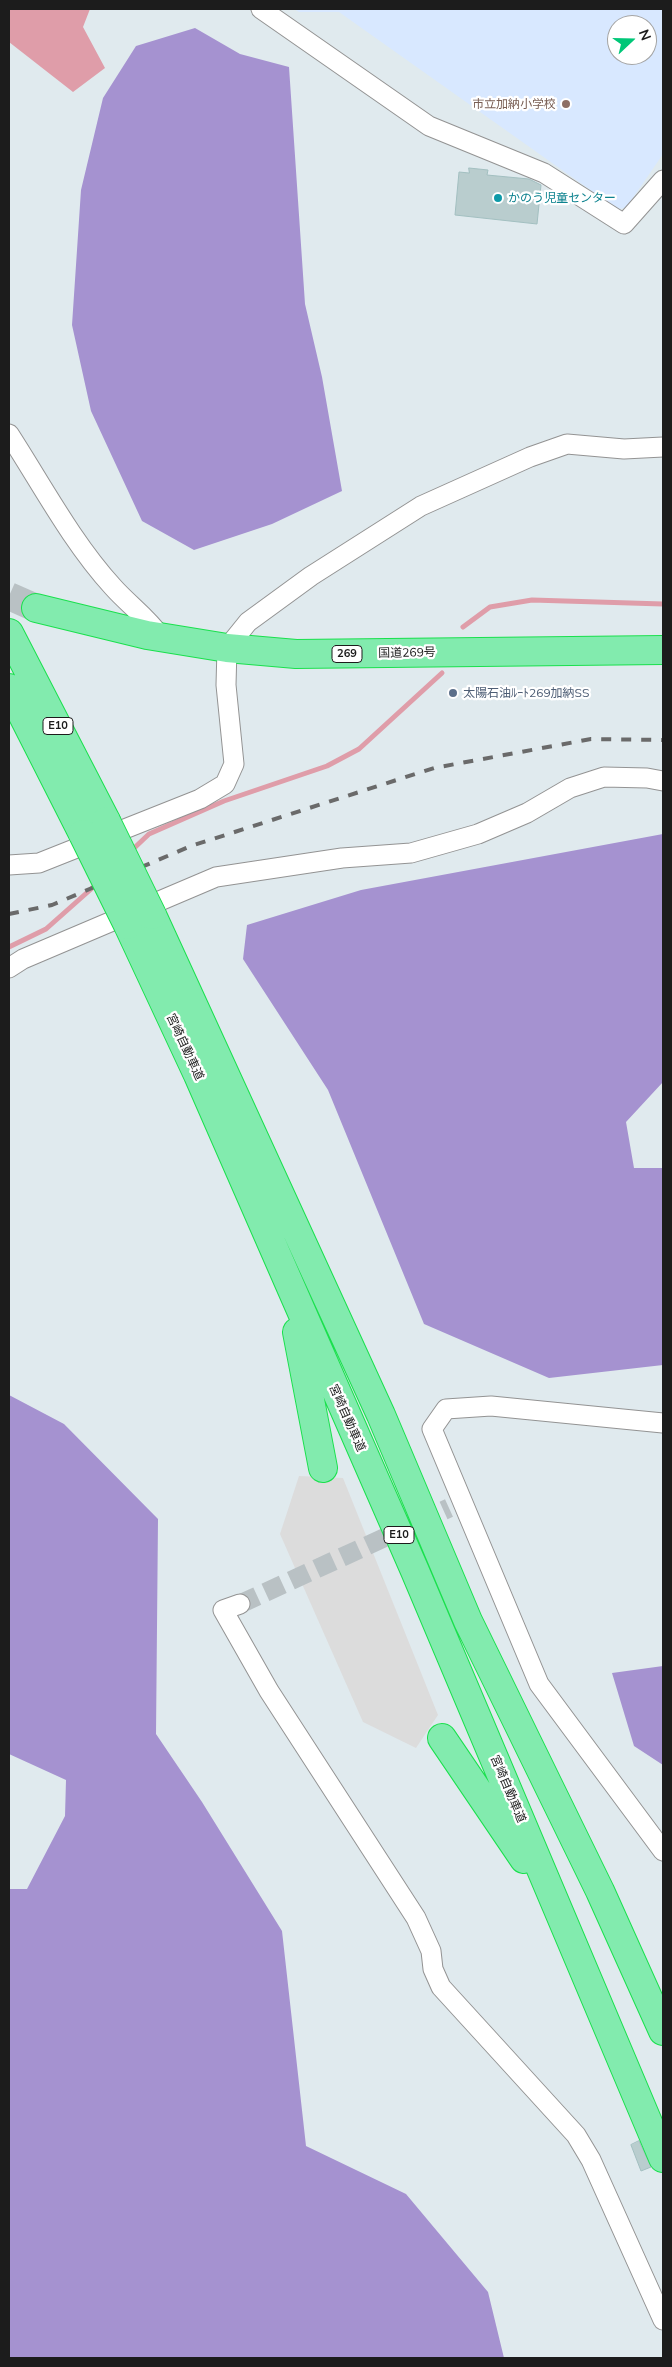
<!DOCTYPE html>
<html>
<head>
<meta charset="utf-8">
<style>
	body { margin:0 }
	#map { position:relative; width:672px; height:2367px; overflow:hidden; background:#e0eaee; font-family:Mulish,sans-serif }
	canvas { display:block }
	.frame { position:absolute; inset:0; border:10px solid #1c1c1c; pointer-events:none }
	.north { position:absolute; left:607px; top:15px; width:50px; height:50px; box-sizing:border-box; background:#fff; border:1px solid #a4a4a4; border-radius:50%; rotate:69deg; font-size:14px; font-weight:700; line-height:20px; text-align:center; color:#1c1c1c }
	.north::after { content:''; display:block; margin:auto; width:18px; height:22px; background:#00c778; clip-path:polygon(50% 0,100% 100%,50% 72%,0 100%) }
</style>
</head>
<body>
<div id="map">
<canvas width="672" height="2367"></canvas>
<div class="frame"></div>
<div class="north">N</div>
</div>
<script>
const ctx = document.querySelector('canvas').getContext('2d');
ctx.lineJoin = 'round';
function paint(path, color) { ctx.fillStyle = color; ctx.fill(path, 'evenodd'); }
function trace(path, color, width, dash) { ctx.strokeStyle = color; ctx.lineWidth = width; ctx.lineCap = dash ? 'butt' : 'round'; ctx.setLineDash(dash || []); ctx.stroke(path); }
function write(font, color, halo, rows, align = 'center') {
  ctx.font = font + ' Mulish,"Noto Sans JP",sans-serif'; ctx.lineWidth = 4.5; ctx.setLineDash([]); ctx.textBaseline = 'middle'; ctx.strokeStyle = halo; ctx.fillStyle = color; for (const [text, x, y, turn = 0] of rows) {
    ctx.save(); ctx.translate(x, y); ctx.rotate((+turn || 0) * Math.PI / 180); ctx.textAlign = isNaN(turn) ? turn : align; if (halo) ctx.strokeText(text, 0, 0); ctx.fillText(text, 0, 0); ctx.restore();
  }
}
paint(new Path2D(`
	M 294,9 L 663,9 L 663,154 L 626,208 L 617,209 L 339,12 L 299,12 ZM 617,25 L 647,25 L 647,55 L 617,55 Z`), '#d8e8ff');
paint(new Path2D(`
	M 195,28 L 240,54 L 289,67 L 305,304 L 322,377 L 342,491 L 272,524 L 194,550 L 142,521 L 91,411 L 72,325 L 81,190 L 103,98 L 136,46 Z
	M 663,834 L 663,1082 L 626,1122 L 634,1168 L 663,1168 L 663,1365 L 549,1378 L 424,1324 L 328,1090 L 243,959 L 247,925 L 361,890 Z
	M 9,1395 L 64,1424 L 158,1519 L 156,1734 L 202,1802 L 282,1931 L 306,2146 L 406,2194 L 488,2292 L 504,2358 L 9,2358 L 9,1889 L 27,1889 L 65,1816 L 66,1780 L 9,1754 Z
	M 663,1666 L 663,1765 L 634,1746 L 612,1673 Z`), '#a592d0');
paint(new Path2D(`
	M 299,1476 L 343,1478 L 438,1715 L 416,1748 L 363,1722 L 280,1534 Z`), '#dcdcdc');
paint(new Path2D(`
	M 9,9 L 90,9 L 83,27 L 105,68 L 73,92 L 9,42 Z`), '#df9da9');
trace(new Path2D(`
	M 463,627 L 490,607 L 532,600 L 663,604
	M 130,852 L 149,834 L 224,801 L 327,766 L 359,749 L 442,673
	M 9,947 L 46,929 L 99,882`), '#df9da9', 5);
const building = new Path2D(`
	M 469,168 L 488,170 L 487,175 L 529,179 L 541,185 L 537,224 L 455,215 L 459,172 L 469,173 Z
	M 639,2141 L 651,2167 L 641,2171 L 631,2145 Z`);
paint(building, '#b9cdce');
trace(building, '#a2bfc0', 1);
trace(new Path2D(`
	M 240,1604 L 449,1508`), '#b9c1c4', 19, [19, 9]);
trace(new Path2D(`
	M 9,596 L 36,608`), '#b9c1c4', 28, [28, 14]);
const minor = new Path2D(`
	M 261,9 L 429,126 L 544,173 L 624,224 L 663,180
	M 9,434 C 42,485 72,542 113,587 C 129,605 147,617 161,637
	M 9,865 L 39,863 L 200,799 L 225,784 L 234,764 L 226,685 L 227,648 L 248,622 L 311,576 L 421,506 L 530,457 L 567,444 L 624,449 L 663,447
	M 9,968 L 23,959 L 216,877 L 342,858 L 411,853 L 478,834 L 527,813 L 570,788 L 604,777 L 647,778 L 663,781
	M 663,1423 L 491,1406 L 446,1409 L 432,1429 L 539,1684 L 663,1851
	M 240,1604 L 223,1610 L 269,1691 L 416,1918 L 431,1951 L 433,1969 L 441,1987 L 576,2135 L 591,2160 L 663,2320`);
const highway = new Path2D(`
	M 36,608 L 147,635 L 227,648 L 296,654 L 663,650
	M 9,633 L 106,821
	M 9,688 L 83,834
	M 152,915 L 381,1415 L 468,1621 L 600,1891 L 663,2031
	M 128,925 L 198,1075 L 415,1571 L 663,2158
	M 297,1332 L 323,1468
	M 442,1738 L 524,1859`);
trace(minor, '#939393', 21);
trace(highway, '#1ae04d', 30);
trace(minor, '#fff', 19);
trace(highway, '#82ebae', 28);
trace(new Path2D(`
	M 9,914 L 52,905 L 191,846 L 434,768 L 591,739 L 663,740`), '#6a6a6a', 4, [10, 10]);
const highwayBridge = new Path2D(`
	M 106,821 L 152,915
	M 83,834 L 128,925`);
trace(highwayBridge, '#1ae04d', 30, []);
trace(highwayBridge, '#82ebae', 28);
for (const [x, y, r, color] of [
	[566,104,5,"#8d6e63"],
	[498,198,5,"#0f9aa8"],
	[453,693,5,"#5c6f8a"]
]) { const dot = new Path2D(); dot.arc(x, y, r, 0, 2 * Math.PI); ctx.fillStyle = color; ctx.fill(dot); trace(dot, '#fff', 2); }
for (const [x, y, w] of [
	[347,654,30],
	[58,726,30],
	[399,1535,30]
]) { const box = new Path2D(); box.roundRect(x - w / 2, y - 8.5, w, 17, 4); ctx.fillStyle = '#fff'; ctx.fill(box); trace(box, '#1c1c1c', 1); }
write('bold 11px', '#1c1c1c', null, [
	["269",347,654],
	["E10",58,726],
	["E10",399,1535]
]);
write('12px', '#785e54', '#fff', [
	["市立加納小学校",556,104]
], 'right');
write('12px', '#0d838f', '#fff', [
	["かのう児童センター",508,198]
], 'left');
write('12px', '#1c1c1c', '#fff', [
	["国道269号",407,653,-1],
	["宮崎自動車道",185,1047,65],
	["宮崎自動車道",347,1418,66],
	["宮崎自動車道",508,1789,67]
]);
write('12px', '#4e5e75', '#fff', [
	["太陽石油ﾙｰﾄ269加納SS",463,693]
], 'left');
</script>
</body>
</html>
